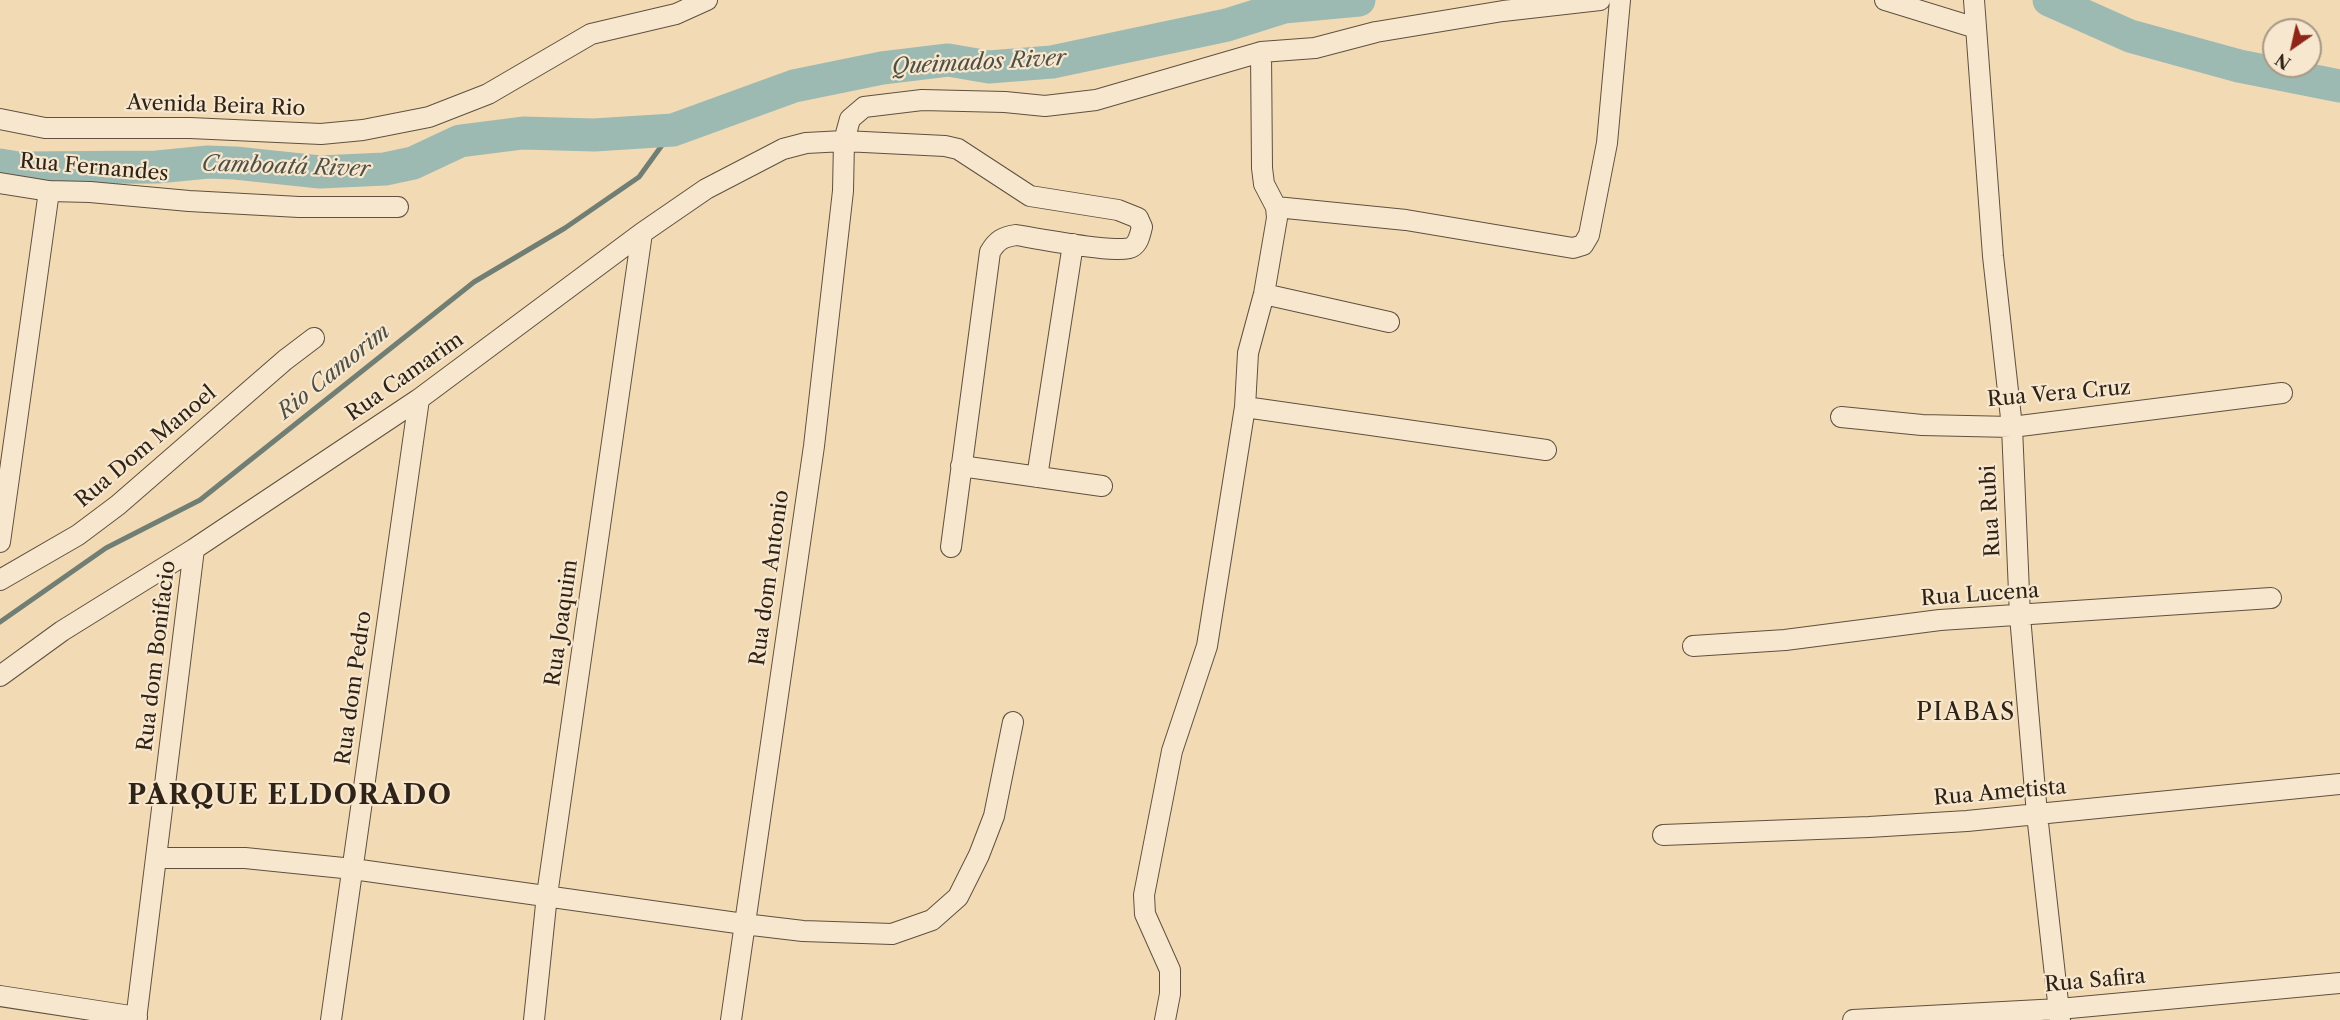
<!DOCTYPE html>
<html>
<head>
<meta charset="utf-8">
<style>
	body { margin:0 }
	#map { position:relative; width:2340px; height:1020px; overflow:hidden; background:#f2dab5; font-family:"Libre Caslon Text",serif }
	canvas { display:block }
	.north { position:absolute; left:2262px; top:18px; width:60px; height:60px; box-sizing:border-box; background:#f7e7cf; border:2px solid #a79985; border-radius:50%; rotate:214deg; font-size:16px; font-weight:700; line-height:24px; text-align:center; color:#2e2316 }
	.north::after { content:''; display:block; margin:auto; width:21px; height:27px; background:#8f2418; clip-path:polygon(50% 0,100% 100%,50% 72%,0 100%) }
</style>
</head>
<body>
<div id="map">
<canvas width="2340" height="1020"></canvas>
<div class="north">N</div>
</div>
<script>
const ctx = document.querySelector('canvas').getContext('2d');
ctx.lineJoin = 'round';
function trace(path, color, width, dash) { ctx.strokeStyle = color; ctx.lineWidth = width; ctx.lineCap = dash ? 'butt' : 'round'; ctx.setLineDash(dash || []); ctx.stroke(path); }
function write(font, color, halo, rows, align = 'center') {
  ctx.font = font + ' "Libre Caslon Text",serif'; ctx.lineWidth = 4.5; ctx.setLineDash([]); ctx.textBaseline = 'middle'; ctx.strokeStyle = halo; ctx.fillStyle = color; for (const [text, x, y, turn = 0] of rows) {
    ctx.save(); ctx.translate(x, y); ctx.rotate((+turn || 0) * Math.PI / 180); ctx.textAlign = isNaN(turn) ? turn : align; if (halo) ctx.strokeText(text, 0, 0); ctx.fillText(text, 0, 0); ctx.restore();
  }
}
trace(new Path2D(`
	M 0,622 L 106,548 L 200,500 L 474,282 L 565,228 L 639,177 L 673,130`), '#707e74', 5);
trace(new Path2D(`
	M 2049,0 L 2130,36 L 2239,66 L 2340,86
	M 0,165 L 18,168 L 157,167 L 208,162 L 235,163 L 320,172 L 385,169 L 413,163 L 460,141 L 523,133 L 594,135 L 673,130 L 794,86 L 882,68 L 948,60 L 989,67 L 1052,62 L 1227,25 L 1284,7 L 1359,0`), '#9cbab2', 33);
const minor = new Path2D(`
	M 1885,0 L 1976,28
	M 1974,0 L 1993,256 L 2012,427 L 2020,616 L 2037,814 L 2060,1020
	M 0,119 L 45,128 L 190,128 L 321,134 L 363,130 L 429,117 L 488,94 L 591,34 L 676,14 L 707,0
	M 0,183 L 49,191 L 90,192 L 189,201 L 299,207 L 398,207
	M 1276,207 L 1406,220 L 1573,248 L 1583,245 L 1589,235 L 1607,143 L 1620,0
	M 1264,294 L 1389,322
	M 1245,407 L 1546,450
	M 1841,417 L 1922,425 L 2012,427 L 2282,393
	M 961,466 L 1102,486
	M 1037,477 L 1073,244
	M 0,542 L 49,191
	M 0,580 L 78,535 L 118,505 L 285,360 L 314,338
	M 1693,646 L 1785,640 L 1940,620 L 2271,598
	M 0,676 L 62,631 L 194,549 L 419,399 L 642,233 L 706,189 L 783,149 L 806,143 L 844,141 L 945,146 L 958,149 L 1030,196 L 1118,210 L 1138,218 L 1142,227 C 1140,234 1139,243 1132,247 C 1122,255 1034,238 1016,235 C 1003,237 997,240 990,252 L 951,547
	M 1663,835 L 1869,827 L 1967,821 L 2340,784
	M 156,858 L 245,858 L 353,869 L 744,924 L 803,931 L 892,934 L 932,920 L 958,897 L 979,855 L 994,816 L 1013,722
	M 0,996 L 137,1017
	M 136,1020 L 194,549
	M 331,1020 L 419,399
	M 534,1020 L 547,895 L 642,233
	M 731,1020 L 814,446 L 843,191 L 844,141 L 850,119 L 864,107 L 922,100 L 1005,102 L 1045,106 L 1096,100 L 1261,52 L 1315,48 L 1376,32 L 1503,11 L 1600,0
	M 1165,1020 L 1170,994 L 1170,970 L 1145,914 L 1144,895 L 1172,751 L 1207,646 L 1245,407 L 1248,353 L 1264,294 L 1277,218 L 1276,207 L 1264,184 L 1262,168 L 1261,52
	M 1853,1020 L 2059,1009 L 2340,983`);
trace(minor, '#5f513e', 22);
trace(minor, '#f7e7cf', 20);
write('21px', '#2e2316', '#f7e7cf', [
	["Avenida Beira Rio",216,106,2],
	["Rua Fernandes",94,168,5],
	["Rua Camarim",405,377,-35],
	["Rua Vera Cruz",2059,394,-5],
	["Rua Dom Manoel",146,447,-40],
	["Rua Rubi",1991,511,-93],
	["Rua dom Antonio",770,578,-82],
	["Rua Lucena",1980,595,-4],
	["Rua Joaquim",562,623,-82],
	["Rua dom Bonifacio",157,656,-83],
	["Rua dom Pedro",354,688,-82],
	["Rua Ametista",2000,793,-5],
	["Rua Safira",2095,981,-5]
]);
write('italic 22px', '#4f5045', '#f7e7cf', [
	["Queimados River",979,63,-3],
	["Camboatá River",286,167,2],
	["Rio Camorim",334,372,-39]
]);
ctx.letterSpacing = '1.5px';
write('24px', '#2e2316', '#f7e7cf', [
	["PIABAS",1966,713]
]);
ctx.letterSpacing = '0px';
ctx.letterSpacing = '1.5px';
write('bold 27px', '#2e2316', '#f7e7cf', [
	["PARQUE ELDORADO",290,796]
]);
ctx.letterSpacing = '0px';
</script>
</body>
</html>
